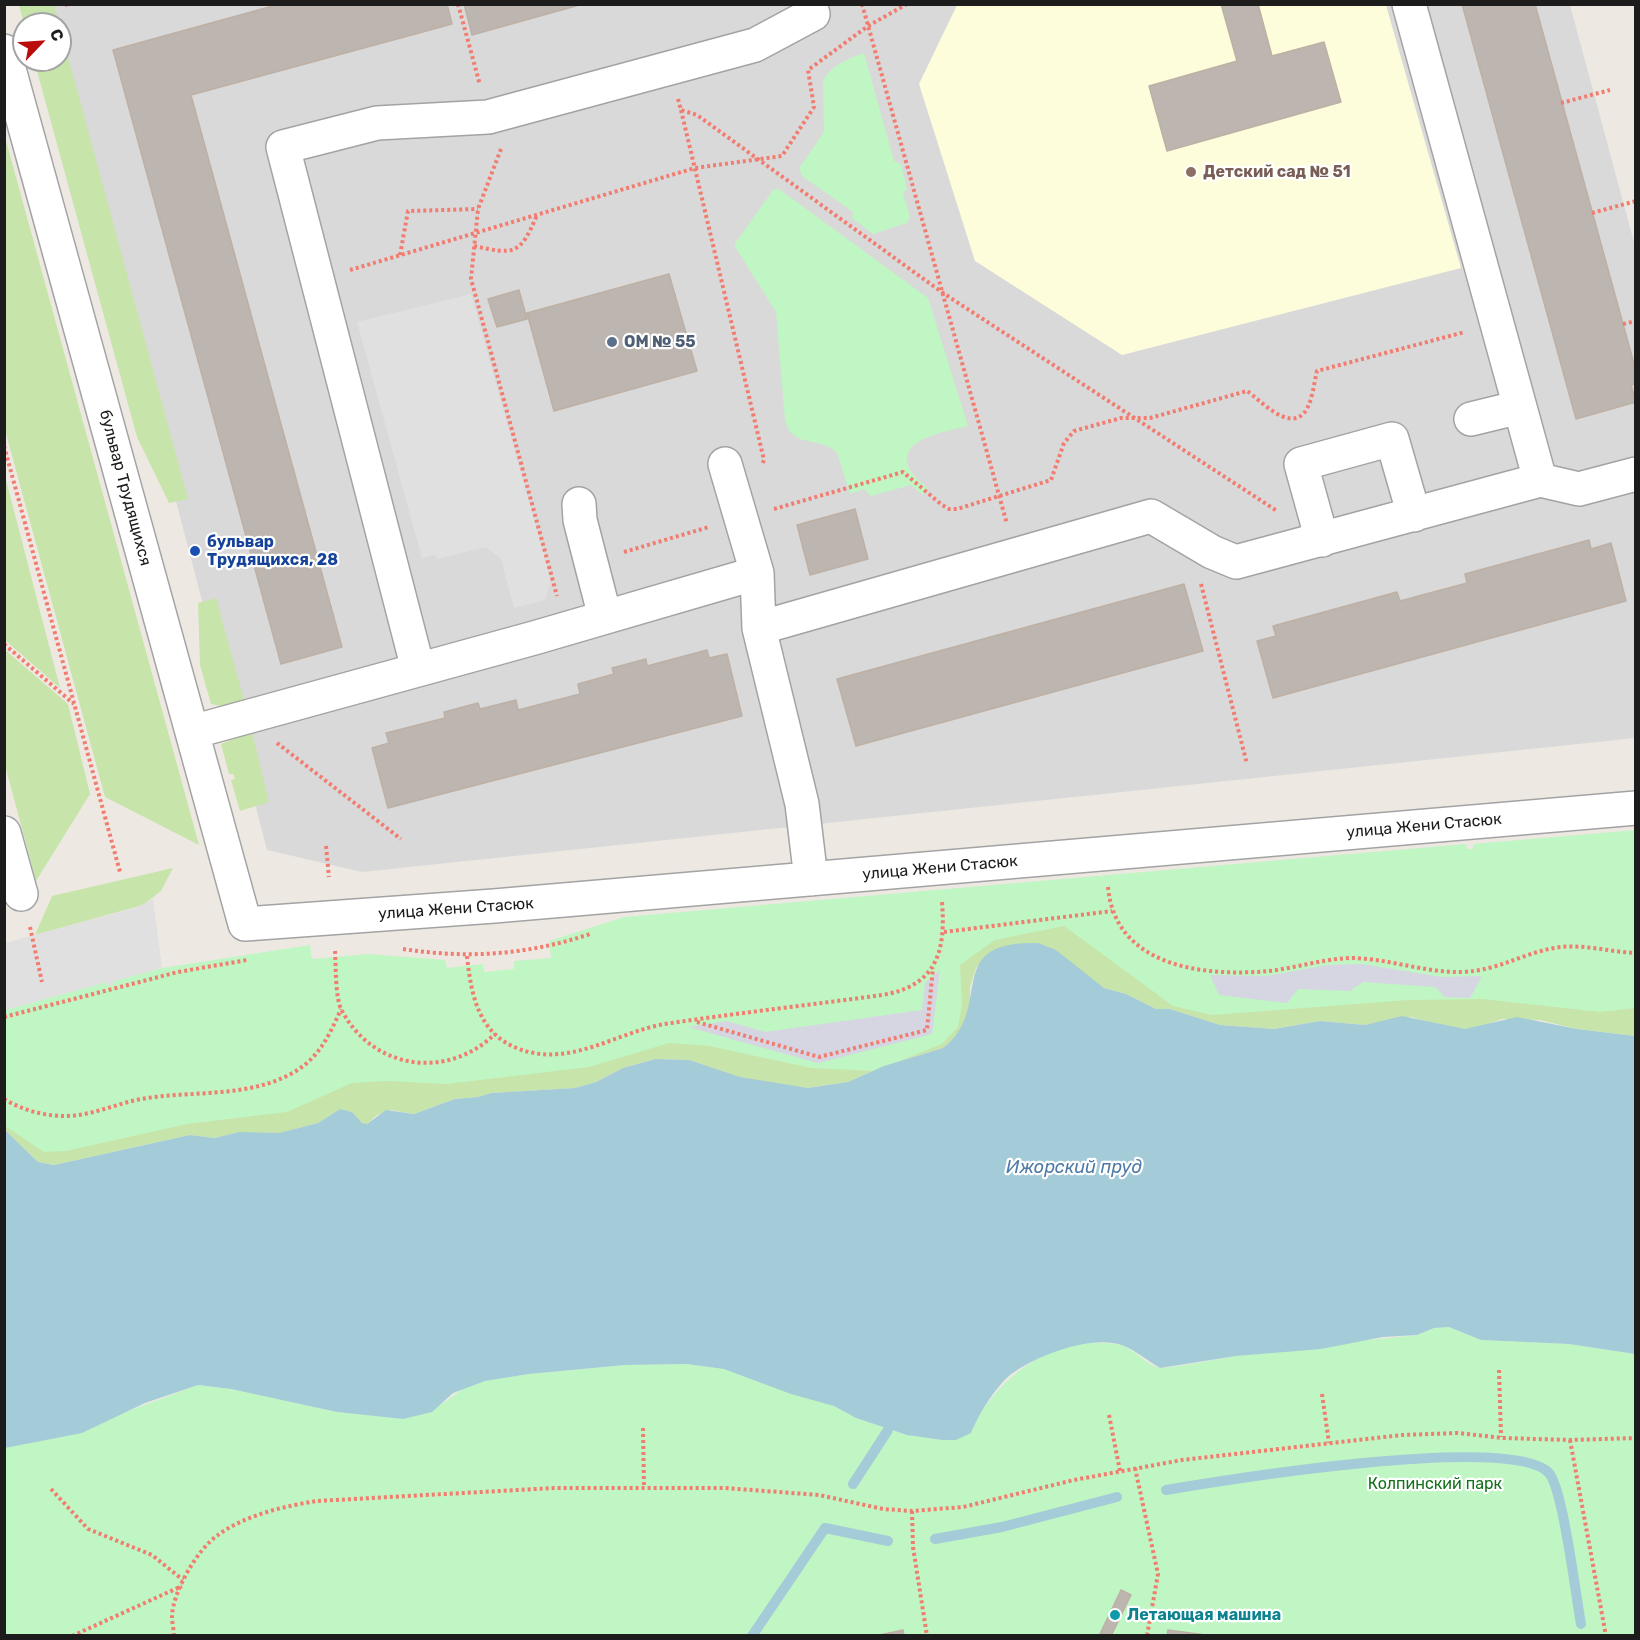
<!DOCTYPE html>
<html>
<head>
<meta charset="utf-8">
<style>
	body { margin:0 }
	#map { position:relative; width:1640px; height:1640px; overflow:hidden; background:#ede9e2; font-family:Rubik,sans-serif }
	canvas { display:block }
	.frame { position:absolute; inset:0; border:6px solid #1c1c1c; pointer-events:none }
	.north { position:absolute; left:12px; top:12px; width:60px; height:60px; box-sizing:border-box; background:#fff; border:2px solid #a4a4a4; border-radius:50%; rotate:65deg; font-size:16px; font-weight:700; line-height:24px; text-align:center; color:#1c1c1c }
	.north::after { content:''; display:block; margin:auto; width:21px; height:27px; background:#bb0c0c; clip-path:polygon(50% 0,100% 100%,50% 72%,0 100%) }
</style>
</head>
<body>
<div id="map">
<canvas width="1640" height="1640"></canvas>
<div class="frame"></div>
<div class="north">С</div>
</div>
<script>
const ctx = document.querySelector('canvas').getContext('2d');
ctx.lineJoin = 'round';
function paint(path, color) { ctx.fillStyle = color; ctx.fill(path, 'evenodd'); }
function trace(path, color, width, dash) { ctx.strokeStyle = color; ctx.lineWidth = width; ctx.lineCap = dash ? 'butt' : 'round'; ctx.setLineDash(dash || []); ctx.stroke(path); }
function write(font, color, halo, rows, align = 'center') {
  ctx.font = font + ' Rubik,sans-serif'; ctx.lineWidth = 4.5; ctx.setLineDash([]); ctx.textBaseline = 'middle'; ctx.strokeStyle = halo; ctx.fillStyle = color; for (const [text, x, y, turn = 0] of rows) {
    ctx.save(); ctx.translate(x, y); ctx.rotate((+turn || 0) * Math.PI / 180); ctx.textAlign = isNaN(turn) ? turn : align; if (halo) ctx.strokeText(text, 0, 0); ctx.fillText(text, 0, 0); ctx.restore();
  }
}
paint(new Path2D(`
	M 46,5 L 1570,5 L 1635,246 L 1635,738 L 362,872 L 267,850 L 60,57 L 60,24 L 51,24 Z`), '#dad9d9');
paint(new Path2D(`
	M 957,5 L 1386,5 L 1461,268 L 1122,355 L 975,261 L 919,84 Z`), '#fdfddb');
paint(new Path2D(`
	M 19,5 L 54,5 L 59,24 L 24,24 Z
	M 60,27 L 188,499 L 169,503 L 137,437 L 34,60 L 60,60 Z
	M 5,137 L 199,845 L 105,797 L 5,430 Z
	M 4,476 L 5,476 L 60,688 L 5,640 Z
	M 216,598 L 244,700 L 221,706 L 211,704 L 200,665 L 198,603 Z
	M 4,649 L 68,704 L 90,794 L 36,881 L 5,765 Z
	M 252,732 L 269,802 L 240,811 L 231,780 L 235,779 L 233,774 L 229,774 L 221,744 Z
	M 173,868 L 161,891 L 143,905 L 35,935 L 52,896 Z
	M 948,902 L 1635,958 L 1635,1036 L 1577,1029 L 1540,1020 L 1502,1019 L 1480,1027 L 1465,1029 L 1443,1026 L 1411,1017 L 1365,1025 L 1320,1021 L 1274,1029 L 1220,1025 L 1170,1009 L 1156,1009 L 1126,994 L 1104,988 L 1048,947 L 1031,943 L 994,950 L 976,968 L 970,987 L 970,1007 L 966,1020 L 958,1035 L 943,1048 L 884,1066 L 848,1082 L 808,1088 L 740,1078 L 689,1060 L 654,1059 L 623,1068 L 596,1082 L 575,1088 L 491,1093 L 478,1097 L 455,1099 L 414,1114 L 391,1110 L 377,1115 L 367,1124 L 362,1124 L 352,1112 L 340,1109 L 318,1123 L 280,1133 L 235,1133 L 215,1138 L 190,1135 L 54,1165 L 38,1162 L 5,1130 L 4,1106 Z`), '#c7e4aa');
paint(new Path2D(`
	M 864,53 L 894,161 L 901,164 L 907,189 L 903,193 L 910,217 L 907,223 L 873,234 L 852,218 L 853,212 L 802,176 L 799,168 L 824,132 L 823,82 C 829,66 849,58 864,53 Z
	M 779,189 L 928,298 L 968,426 C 950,431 896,438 909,468 C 912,476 922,483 928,489 L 923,495 L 911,485 L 871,496 L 864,489 L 850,494 L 837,453 C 821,435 792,450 785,420 L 776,312 L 734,245 L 773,190 Z
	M 1635,830 L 1635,1008 L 1600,1012 L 1482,999 L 1409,1000 L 1212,1015 L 1173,1006 L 1064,926 L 995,940 L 960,965 L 962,1006 L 958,1027 L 942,1044 L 874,1071 L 811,1068 L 709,1046 L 669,1043 L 589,1067 L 447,1084 L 387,1081 L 352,1083 L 287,1112 L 187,1124 L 66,1151 L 44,1152 L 5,1126 L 5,1010 L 107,982 L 114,984 L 114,981 L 162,968 L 310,945 L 312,959 L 368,954 L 445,960 L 447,968 L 483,964 L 484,972 L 514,969 L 514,961 L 551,958 L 549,941 L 624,917 L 1466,844 L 1467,849 L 1473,849 L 1473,844 Z
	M 1449,1327 L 1481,1340 L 1569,1344 L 1635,1354 L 1635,1635 L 5,1635 L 4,1448 L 59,1437 L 198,1385 L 231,1389 L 337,1412 L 403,1419 L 445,1402 L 464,1388 L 485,1381 L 529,1374 L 625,1365 L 686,1364 L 724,1369 L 834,1406 L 856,1418 L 907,1435 L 942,1440 L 971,1433 C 994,1377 1057,1332 1120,1345 C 1134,1348 1149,1369 1163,1368 C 1188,1365 1212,1360 1236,1356 C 1296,1348 1357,1341 1417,1335 L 1434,1328 Z`), '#c0f5c4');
paint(new Path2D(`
	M 471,294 L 551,580 L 545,600 L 514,608 L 501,559 L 486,547 L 437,559 L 435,555 L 422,558 L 357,322 Z
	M 153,899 L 162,968 L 114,981 L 114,984 L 109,986 L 107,982 L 5,1010 L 5,943 L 138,907 Z`), '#e0e0e0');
paint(new Path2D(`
	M 1362,964 L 1441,977 L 1482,976 L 1470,998 L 1445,997 L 1435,987 L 1363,982 L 1350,991 L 1298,989 L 1287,1003 L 1219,995 L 1210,975 L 1266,976 L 1328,965 Z
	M 940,970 L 932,1034 L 818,1063 L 688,1027 L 727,1021 L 765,1032 L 922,1010 L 925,983 Z`), '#d6d6e2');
paint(new Path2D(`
	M 1038,943 L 1056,950 L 1104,988 L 1126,994 L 1156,1009 L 1170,1009 L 1220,1025 L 1274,1029 L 1320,1021 L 1365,1025 L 1402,1016 L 1465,1029 L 1517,1017 L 1577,1029 L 1635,1036 L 1635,1354 L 1569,1344 L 1481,1340 L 1449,1327 L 1434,1328 L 1417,1335 L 1383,1337 L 1321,1349 L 1236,1356 L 1160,1368 C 1148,1361 1136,1351 1124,1346 C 1093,1333 1035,1356 1010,1375 C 994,1389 979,1414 971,1433 L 956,1440 L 942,1440 L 907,1435 L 856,1418 L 834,1406 L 791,1394 L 724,1369 L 686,1364 L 625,1365 L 529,1374 L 485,1381 L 453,1393 L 432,1412 L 403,1419 L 337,1412 L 231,1389 L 198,1385 L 145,1403 L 82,1433 L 5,1448 L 5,1130 L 38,1162 L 54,1165 L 190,1135 L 215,1138 L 239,1132 L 279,1133 L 318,1123 L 340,1109 L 352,1112 L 362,1123 L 367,1124 L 386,1110 L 414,1114 L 455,1099 L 478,1097 L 491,1093 L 575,1088 L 596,1082 L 623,1068 L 655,1059 L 689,1060 L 740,1077 L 808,1088 L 848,1082 L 884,1066 L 943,1048 C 996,1008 940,940 1038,943 Z`), '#a4ccd8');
trace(new Path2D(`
	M 853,1484 L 888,1430
	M 1166,1490 C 1225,1480 1512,1433 1549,1473 C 1563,1489 1576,1597 1581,1624
	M 935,1539 L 1002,1527 L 1117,1497
	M 752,1636 L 825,1528 L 888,1541`), '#a4ccd8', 10);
const building = new Path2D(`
	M 280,4 L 447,4 L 452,24 L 191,95 L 342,647 L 281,664 L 113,50 Z
	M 464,4 L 583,4 L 472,35 Z
	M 1221,4 L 1258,4 L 1272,56 L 1324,42 L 1341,102 L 1167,151 L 1149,86 L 1237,61 Z
	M 1462,4 L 1535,4 L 1636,371 L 1636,384 L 1631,385 L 1636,402 L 1576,419 Z
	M 669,274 L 697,371 L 554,411 L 527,313 Z
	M 519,290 L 527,319 L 497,327 L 488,299 Z
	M 855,509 L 868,559 L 810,575 L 797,525 Z
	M 1589,540 L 1591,549 L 1611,543 L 1626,601 L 1273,698 L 1257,641 L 1276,636 L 1273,626 L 1397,592 L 1400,601 L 1467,583 L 1465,574 Z
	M 1184,584 L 1203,651 L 856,746 L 837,679 Z
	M 707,650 L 709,658 L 727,654 L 742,716 L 388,808 L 372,748 L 389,743 L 386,733 L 445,718 L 444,712 L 478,703 L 480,709 L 516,700 L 518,710 L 580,694 L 578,684 L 614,674 L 612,668 L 646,659 L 647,666 Z
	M 1121,1590 L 1131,1595 L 1111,1636 L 1099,1636 Z
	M 903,1630 L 904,1636 L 875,1636 Z
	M 1168,1630 L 1213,1636 L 1167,1636 Z`);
paint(building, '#bdb5af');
trace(building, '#bdb0a5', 1.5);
const minor = new Path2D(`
	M 1409,4 L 1540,480
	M 4,51 L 245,924 L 494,906 L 1636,808
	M 1471,419 L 1520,407
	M 725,464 L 757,573 L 759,628 L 802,804 L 811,879
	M 579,504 L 580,520 L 605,617
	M 1322,540 L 1301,464 L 1392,439 L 1414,515
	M 759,628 L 1151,516 L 1212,552 L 1236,562 L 1540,480 L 1579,489 L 1636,474
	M 418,669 L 283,147 L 377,123 L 488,117 L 755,45 L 813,14 L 809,4
	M 192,732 L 534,638 L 757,573
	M 4,833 L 21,894`);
trace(minor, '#a3a3a3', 36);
trace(new Path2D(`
	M 458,4 L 480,85
	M 862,4 L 1007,524
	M 65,5 L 68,4
	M 678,99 L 681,110 L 697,115 L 943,293 L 1277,511
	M 1561,103 L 1610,90
	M 681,110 L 764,460 L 762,465
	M 501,149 L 478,209 L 471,279 L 557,596
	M 1592,213 L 1636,201
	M 474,246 C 515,255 520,255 537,215
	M 400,255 L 408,211 L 478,209
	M 350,270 L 695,168 L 782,156 L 814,107 L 808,70 L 868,26 L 907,4
	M 1623,324 L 1636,321
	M 4,446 L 120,872
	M 774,509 L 903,472 L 942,505 L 949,509 L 957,509 L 1051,480 L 1064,443 L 1074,431 L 1121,418 L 1150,418 L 1247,391 C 1260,400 1288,431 1304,413 C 1312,404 1314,383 1317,371 L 1465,332
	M 624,552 L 709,527
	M 1201,584 L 1247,764
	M 4,644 L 74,704
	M 277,743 L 401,839
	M 326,846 L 329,877
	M 1108,887 C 1115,967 1204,977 1269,971 C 1296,968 1322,959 1350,958 C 1388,958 1424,973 1462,972 C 1500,970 1521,954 1554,948 C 1581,943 1609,952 1636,953
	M 30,927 L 42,982
	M 944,932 L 1112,911
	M 403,949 C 468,959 527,955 590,934
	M 335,951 C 336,966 335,999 342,1011 C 374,1070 447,1080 495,1034
	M 467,956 C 471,994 478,1034 519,1049 C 570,1068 617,1032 665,1024 C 737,1013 810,1005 882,995 C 937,986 946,951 942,902
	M 4,1017 L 178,972 L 247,960
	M 697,1022 L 819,1057 L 927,1030 L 933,968
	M 4,1099 C 22,1110 44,1116 65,1116 C 91,1116 115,1104 141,1099 C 192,1090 249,1099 296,1071 C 320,1056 330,1034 341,1009
	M 1499,1370 L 1501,1437
	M 1322,1394 L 1329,1443
	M 1109,1415 L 1120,1471
	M 643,1428 L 644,1487
	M 1570,1440 L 1606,1636
	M 1135,1468 L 1158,1574 L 1147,1636
	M 51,1489 L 88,1529 L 152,1555 L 183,1580
	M 912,1511 L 913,1547 L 927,1636
	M 72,1636 L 182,1586
	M 174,1636 C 174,1630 172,1623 172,1617 C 172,1593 198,1548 218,1535 C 245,1515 285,1506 317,1501 L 554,1488 L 725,1488 L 819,1495 L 883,1509 L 912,1511 L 963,1507 L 1074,1480 L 1182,1460 L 1402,1435 L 1458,1433 L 1503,1438 L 1570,1440 L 1636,1438`), '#f17c6f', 4, [3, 3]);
trace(minor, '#fff', 33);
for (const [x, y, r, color] of [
	[1191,172,6,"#8d6e63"],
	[612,342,6,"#5c6f8a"],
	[195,551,6,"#1a4fb4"],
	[1115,1615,6,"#0f9aa8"]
]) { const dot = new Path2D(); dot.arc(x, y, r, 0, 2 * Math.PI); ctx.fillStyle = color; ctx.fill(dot); trace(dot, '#fff', 2); }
write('bold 16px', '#785e54', '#fff', [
	["Детский сад № 51",1203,172]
], 'left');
write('bold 16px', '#4e5e75', '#fff', [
	["ОМ № 55",624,342]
], 'left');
write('16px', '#1c1c1c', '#fff', [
	["бульвар Трудящихся",125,488,75],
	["улица Жени Стасюк",1424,826,-5],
	["улица Жени Стасюк",940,868,-5],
	["улица Жени Стасюк",456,909,-4]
]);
write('bold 16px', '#164399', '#fff', [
	["бульвар",207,542],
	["Трудящихся, 28",207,560]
], 'left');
write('16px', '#127219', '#fff', [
	["Колпинский парк",1435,1484]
]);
write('bold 16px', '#0d838f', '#fff', [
	["Летающая машина",1127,1615]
], 'left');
write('italic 18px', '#4f7aa5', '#fff', [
	["Ижорский пруд",1074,1168]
]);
</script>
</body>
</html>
